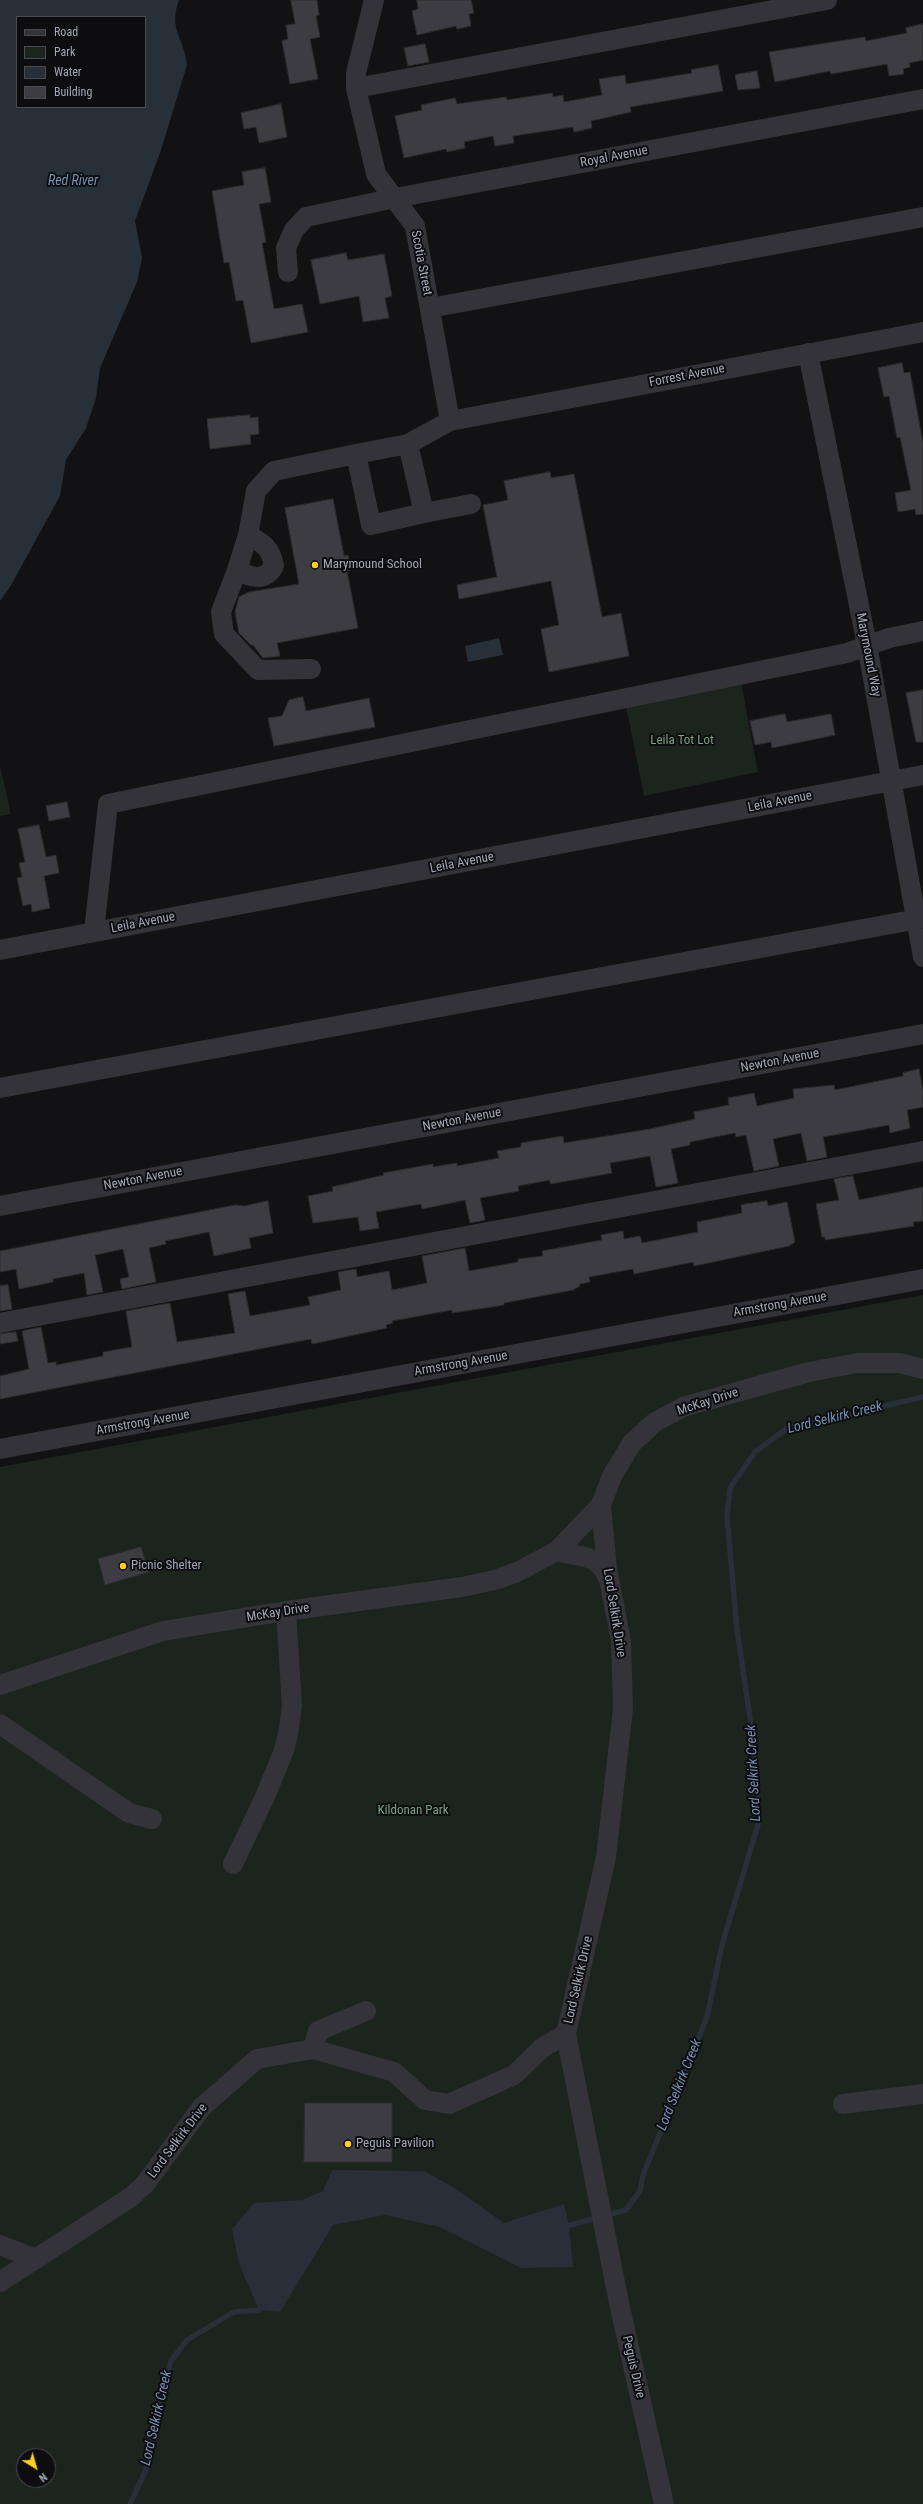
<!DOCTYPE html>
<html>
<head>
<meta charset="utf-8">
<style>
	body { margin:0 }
	#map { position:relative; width:923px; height:2504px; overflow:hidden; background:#121214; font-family:"Roboto Condensed",sans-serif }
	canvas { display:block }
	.legend { position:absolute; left:16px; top:16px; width:130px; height:92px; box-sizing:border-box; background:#0d0d0f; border:1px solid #494a52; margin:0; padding:5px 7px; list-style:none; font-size:12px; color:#a2a6b6 }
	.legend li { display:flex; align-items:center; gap:8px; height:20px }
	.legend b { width:20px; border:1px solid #494a52 }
	.north { position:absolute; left:16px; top:2448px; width:40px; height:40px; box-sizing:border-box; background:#0d0d0f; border:1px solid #494a52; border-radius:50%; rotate:143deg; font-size:11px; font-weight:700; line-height:16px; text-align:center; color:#a2a6b6 }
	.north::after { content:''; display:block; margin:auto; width:14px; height:18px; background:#ffce1f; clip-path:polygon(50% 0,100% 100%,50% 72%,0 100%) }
</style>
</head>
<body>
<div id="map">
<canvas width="923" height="2504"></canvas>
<ul class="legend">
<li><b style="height:5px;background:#333339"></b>Road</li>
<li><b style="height:11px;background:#1c241e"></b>Park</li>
<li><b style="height:11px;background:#272f38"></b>Water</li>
<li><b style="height:11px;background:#3c3c42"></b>Building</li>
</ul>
<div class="north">N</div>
</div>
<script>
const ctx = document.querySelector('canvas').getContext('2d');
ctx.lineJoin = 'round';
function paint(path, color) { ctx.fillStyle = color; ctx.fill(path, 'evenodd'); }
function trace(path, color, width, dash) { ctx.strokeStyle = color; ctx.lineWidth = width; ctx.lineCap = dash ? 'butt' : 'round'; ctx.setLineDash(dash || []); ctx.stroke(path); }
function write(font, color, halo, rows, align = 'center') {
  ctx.font = font + ' "Roboto Condensed",sans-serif'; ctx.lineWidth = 4; ctx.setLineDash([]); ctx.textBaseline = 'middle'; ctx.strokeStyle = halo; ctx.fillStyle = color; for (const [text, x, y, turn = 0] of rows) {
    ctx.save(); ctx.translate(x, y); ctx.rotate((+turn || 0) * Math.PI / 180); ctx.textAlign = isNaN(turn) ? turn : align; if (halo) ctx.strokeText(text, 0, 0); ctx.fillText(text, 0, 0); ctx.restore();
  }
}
paint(new Path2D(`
	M 741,682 L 758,772 L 644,796 L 626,706 Z
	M 0,765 L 11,814 L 0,816 Z
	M 923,1295 L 923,2504 L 0,2504 L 0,1467 ZM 24,2456 L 48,2456 L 48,2480 L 24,2480 Z`), '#1c241e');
paint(new Path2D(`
	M 0,0 L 179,0 C 168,30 184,37 187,65 L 161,150 L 135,221 L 142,258 L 137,282 L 100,368 L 96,398 L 86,428 L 66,460 L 60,496 L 10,587 L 0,601 ZM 17,17 L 145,17 L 145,107 L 17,107 Z
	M 499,638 L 503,655 L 468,662 L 465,646 Z
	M 332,2170 L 424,2171 L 453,2187 L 504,2223 L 564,2204 L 569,2226 L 573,2267 L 521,2268 L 440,2227 L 385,2215 L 333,2225 L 280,2312 L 259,2310 L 239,2264 L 232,2229 L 254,2203 L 302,2200 L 323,2191 Z`), '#272f38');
trace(new Path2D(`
	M 563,2227 L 626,2210 L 640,2191 L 643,2175 L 707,2017 L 722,1945 L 759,1821 L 750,1718 L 737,1630 L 727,1516 L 730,1488 L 755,1452 L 786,1429 L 923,1397
	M 130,2504 L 146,2470 L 159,2400 L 171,2361 L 187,2340 L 234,2312 L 259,2310 L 263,2305`), '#272f38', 5.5);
const building = new Path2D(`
	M 291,0 L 317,0 L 319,15 L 316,16 L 320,37 L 310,39 L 318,79 L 290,84 L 282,41 L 288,39 L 286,25 L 295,24 Z
	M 417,0 L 471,0 L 474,13 L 469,14 L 471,26 L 457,29 L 456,26 L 417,35 L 412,11 L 418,9 Z
	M 923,24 L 923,60 L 909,63 L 910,67 L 903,69 L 904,74 L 889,76 L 887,64 L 831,74 L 830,71 L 775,82 L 769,52 L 865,37 L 866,41 L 907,33 L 906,28 Z
	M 425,44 L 429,62 L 408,66 L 404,48 Z
	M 718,65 L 723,91 L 630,107 L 631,112 L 591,121 L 592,128 L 574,132 L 573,127 L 513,136 L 514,143 L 495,146 L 493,136 L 464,142 L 465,148 L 447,152 L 446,149 L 404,158 L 395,116 L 422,110 L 421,105 L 455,98 L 457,104 L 506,97 L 507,100 L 552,93 L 553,97 L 563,95 L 564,102 L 602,95 L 599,79 L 625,75 L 626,84 L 692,73 L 691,70 Z
	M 757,71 L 760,88 L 738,90 L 735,75 Z
	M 281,104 L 287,137 L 259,143 L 256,127 L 244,129 L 241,113 Z
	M 265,168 L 271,202 L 259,204 L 266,242 L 262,243 L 274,309 L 302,304 L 308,332 L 251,343 L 243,300 L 236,301 L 229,262 L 224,263 L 212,191 L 244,185 L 242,172 Z
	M 346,253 L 348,260 L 384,254 L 392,296 L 385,298 L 389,318 L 363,322 L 359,296 L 320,304 L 311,260 Z
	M 902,363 L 904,373 L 910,372 L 923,443 L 923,514 L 916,515 L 915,509 L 898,512 L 895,493 L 911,490 L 900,437 L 897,438 L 889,396 L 884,397 L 878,368 Z
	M 250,415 L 250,418 L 258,417 L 259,434 L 250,435 L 251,444 L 210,449 L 207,419 Z
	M 550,472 L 551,478 L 574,474 L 602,617 L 621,613 L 629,656 L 549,672 L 541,629 L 559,625 L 551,581 L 459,599 L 457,585 L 497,577 L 483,505 L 508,500 L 504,481 Z
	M 333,499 L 344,556 L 348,555 L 351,570 L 347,571 L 358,628 L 277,643 L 280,656 L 263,658 L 253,645 L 251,645 L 239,633 L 235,612 L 239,597 L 249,592 L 299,584 L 285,508 Z
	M 923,690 L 923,742 L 916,742 L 906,693 Z
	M 303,697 L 306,711 L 369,698 L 375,727 L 274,746 L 268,718 L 282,716 L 289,700 Z
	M 785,714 L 787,722 L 831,714 L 835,735 L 772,748 L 771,742 L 755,745 L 750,721 Z
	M 67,802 L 70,817 L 49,821 L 46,806 Z
	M 39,825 L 46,857 L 56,855 L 59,873 L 44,876 L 50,908 L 32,912 L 31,904 L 23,906 L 17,878 L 22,877 L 19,863 L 25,862 L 18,829 Z
	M 919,1069 L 923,1091 L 923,1107 L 907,1110 L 910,1128 L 890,1133 L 889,1125 L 823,1137 L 827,1157 L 807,1161 L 801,1133 L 773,1139 L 779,1166 L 754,1171 L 746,1135 L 736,1137 L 735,1133 L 690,1142 L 690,1145 L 671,1149 L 678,1183 L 656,1187 L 650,1156 L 610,1163 L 612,1173 L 550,1184 L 550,1180 L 518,1186 L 519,1191 L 480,1198 L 485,1220 L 470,1223 L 465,1200 L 422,1209 L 421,1204 L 376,1212 L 379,1228 L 360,1231 L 358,1217 L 313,1223 L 308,1196 L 333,1191 L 332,1187 L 384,1175 L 383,1173 L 433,1164 L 433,1167 L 457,1163 L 457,1166 L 499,1158 L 497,1151 L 521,1147 L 521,1143 L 563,1136 L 564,1143 L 650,1129 L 695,1119 L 694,1112 L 729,1105 L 728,1098 L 754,1093 L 757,1106 L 794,1098 L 793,1089 L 834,1085 L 835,1090 L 903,1076 L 903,1073 Z
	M 853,1176 L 859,1200 L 923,1187 L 923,1221 L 913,1222 L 914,1226 L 825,1240 L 825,1237 L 822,1237 L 816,1204 L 839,1200 L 834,1179 Z
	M 268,1201 L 273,1233 L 249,1238 L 251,1248 L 214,1256 L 209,1232 L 165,1241 L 166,1244 L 149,1248 L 156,1282 L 122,1289 L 120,1279 L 129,1277 L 123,1249 L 95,1255 L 103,1292 L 87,1295 L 84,1273 L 53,1279 L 53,1282 L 19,1289 L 16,1269 L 0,1272 L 0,1251 L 235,1205 L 244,1206 Z
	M 767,1201 L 768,1206 L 787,1202 L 795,1242 L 789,1246 L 694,1266 L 693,1262 L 634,1274 L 633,1269 L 589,1277 L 590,1282 L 579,1284 L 580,1286 L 573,1290 L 504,1303 L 504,1305 L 452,1313 L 452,1310 L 392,1321 L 393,1323 L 386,1325 L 387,1328 L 312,1344 L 311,1339 L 0,1399 L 0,1376 L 29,1369 L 22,1331 L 41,1327 L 48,1363 L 56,1362 L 56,1365 L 103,1356 L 103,1352 L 132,1347 L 126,1311 L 170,1303 L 177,1342 L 235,1333 L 228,1294 L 245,1291 L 250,1316 L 310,1305 L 308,1297 L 341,1290 L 338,1272 L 356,1269 L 357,1277 L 389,1271 L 392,1290 L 427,1283 L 422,1256 L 465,1248 L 469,1271 L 518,1262 L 518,1259 L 543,1256 L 542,1251 L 602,1240 L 601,1235 L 623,1231 L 624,1239 L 640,1236 L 642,1243 L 698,1232 L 697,1222 L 742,1213 L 741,1205 Z
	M 8,1285 L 12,1309 L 0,1311 L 0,1286 Z
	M 16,1332 L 18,1341 L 0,1344 L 0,1334 Z
	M 141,1547 L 149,1572 L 105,1585 L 98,1559 Z
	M 305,2103 L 392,2103 L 392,2162 L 304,2162 Z`);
paint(building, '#3c3c42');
trace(building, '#2c2c30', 1);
trace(new Path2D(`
	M 374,0 L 356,73 L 356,88 L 376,174 L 415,226 L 450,421
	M 356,88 L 827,0
	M 288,272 L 286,248 L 294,230 L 306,217 L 395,198 L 923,99
	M 430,308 L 923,217
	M 808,353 L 867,645 L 923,957
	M 408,444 L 356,454 L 371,525 L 424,513 L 408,444 L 450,421 L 923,332
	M 424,513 L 471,504
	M 237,570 C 251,578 265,582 274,566 C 271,548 263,543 248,535
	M 311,669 L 258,670 L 224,634 L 221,612 L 237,570 L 248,535 L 256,491 L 274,471 L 356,454
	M 94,932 L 108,804 L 847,653 L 889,638 L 923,631
	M 0,950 L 923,775
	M 0,1088 L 923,918
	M 0,1206 L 923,1034
	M 0,1323 L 923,1151
	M 0,1449 L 923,1279
	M 601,1505 L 607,1569 L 621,1641 L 623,1709 L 606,1857 L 566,2034 L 619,2303 L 664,2504
	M 557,1551 C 582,1559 596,1551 609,1580
	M 0,1685 L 163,1631 L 286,1611 L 462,1587 L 495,1580 L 517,1572 L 557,1551 L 601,1505 L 612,1476 L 632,1443 L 655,1422 L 683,1407 L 809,1372 L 857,1363 L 900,1363 L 923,1369
	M 0,1724 L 129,1813 L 152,1819
	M 233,1864 L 264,1799 L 283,1753 L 288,1735 L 292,1706 L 286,1611
	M 313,2049 L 318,2031 L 366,2011
	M 843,2104 L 923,2094
	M 0,2245 L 36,2259
	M 0,2282 L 131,2197 L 145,2184 L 202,2107 L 257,2059 L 313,2049 L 394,2072 L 425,2100 L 449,2104 L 514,2075 L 542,2048 L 566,2034`), '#333339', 20);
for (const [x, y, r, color] of [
	[315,565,4,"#ffce1f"],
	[123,1566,4,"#ffce1f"],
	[348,2144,4,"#ffce1f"]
]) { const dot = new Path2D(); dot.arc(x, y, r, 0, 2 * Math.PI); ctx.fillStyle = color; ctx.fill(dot); trace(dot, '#0d0d0f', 1.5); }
write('13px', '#a2a6b6', '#0d0d0f', [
	["Royal Avenue",614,157,-11],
	["Scotia Street",421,263,79],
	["Forrest Avenue",687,376,-11],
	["Marymound Way",868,655,79],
	["Leila Avenue",780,802,-11],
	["Leila Avenue",462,863,-11],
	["Leila Avenue",143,923,-11],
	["Newton Avenue",780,1061,-11],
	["Newton Avenue",462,1120,-11],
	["Newton Avenue",143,1179,-11],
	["Armstrong Avenue",780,1305,-10],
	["Armstrong Avenue",461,1364,-10],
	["McKay Drive",708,1402,-18],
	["Armstrong Avenue",143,1423,-10],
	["McKay Drive",278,1613,-9],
	["Lord Selkirk Drive",614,1613,81],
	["Lord Selkirk Drive",579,1980,-77],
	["Lord Selkirk Drive",178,2141,-53],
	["Peguis Drive",633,2367,77]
]);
write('13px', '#a2a6b6', '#0d0d0f', [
	["Marymound School",323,565],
	["Picnic Shelter",131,1566],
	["Peguis Pavilion",356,2144]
], 'left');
write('13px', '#77a37f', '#0d0d0f', [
	["Leila Tot Lot",682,741],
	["Kildonan Park",413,1811]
]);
write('italic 14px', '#758fb5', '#0d0d0f', [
	["Red River",73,181],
	["Lord Selkirk Creek",835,1418,-14],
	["Lord Selkirk Creek",754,1773,-93],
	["Lord Selkirk Creek",680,2085,-68],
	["Lord Selkirk Creek",157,2418,-77]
]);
</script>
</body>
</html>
